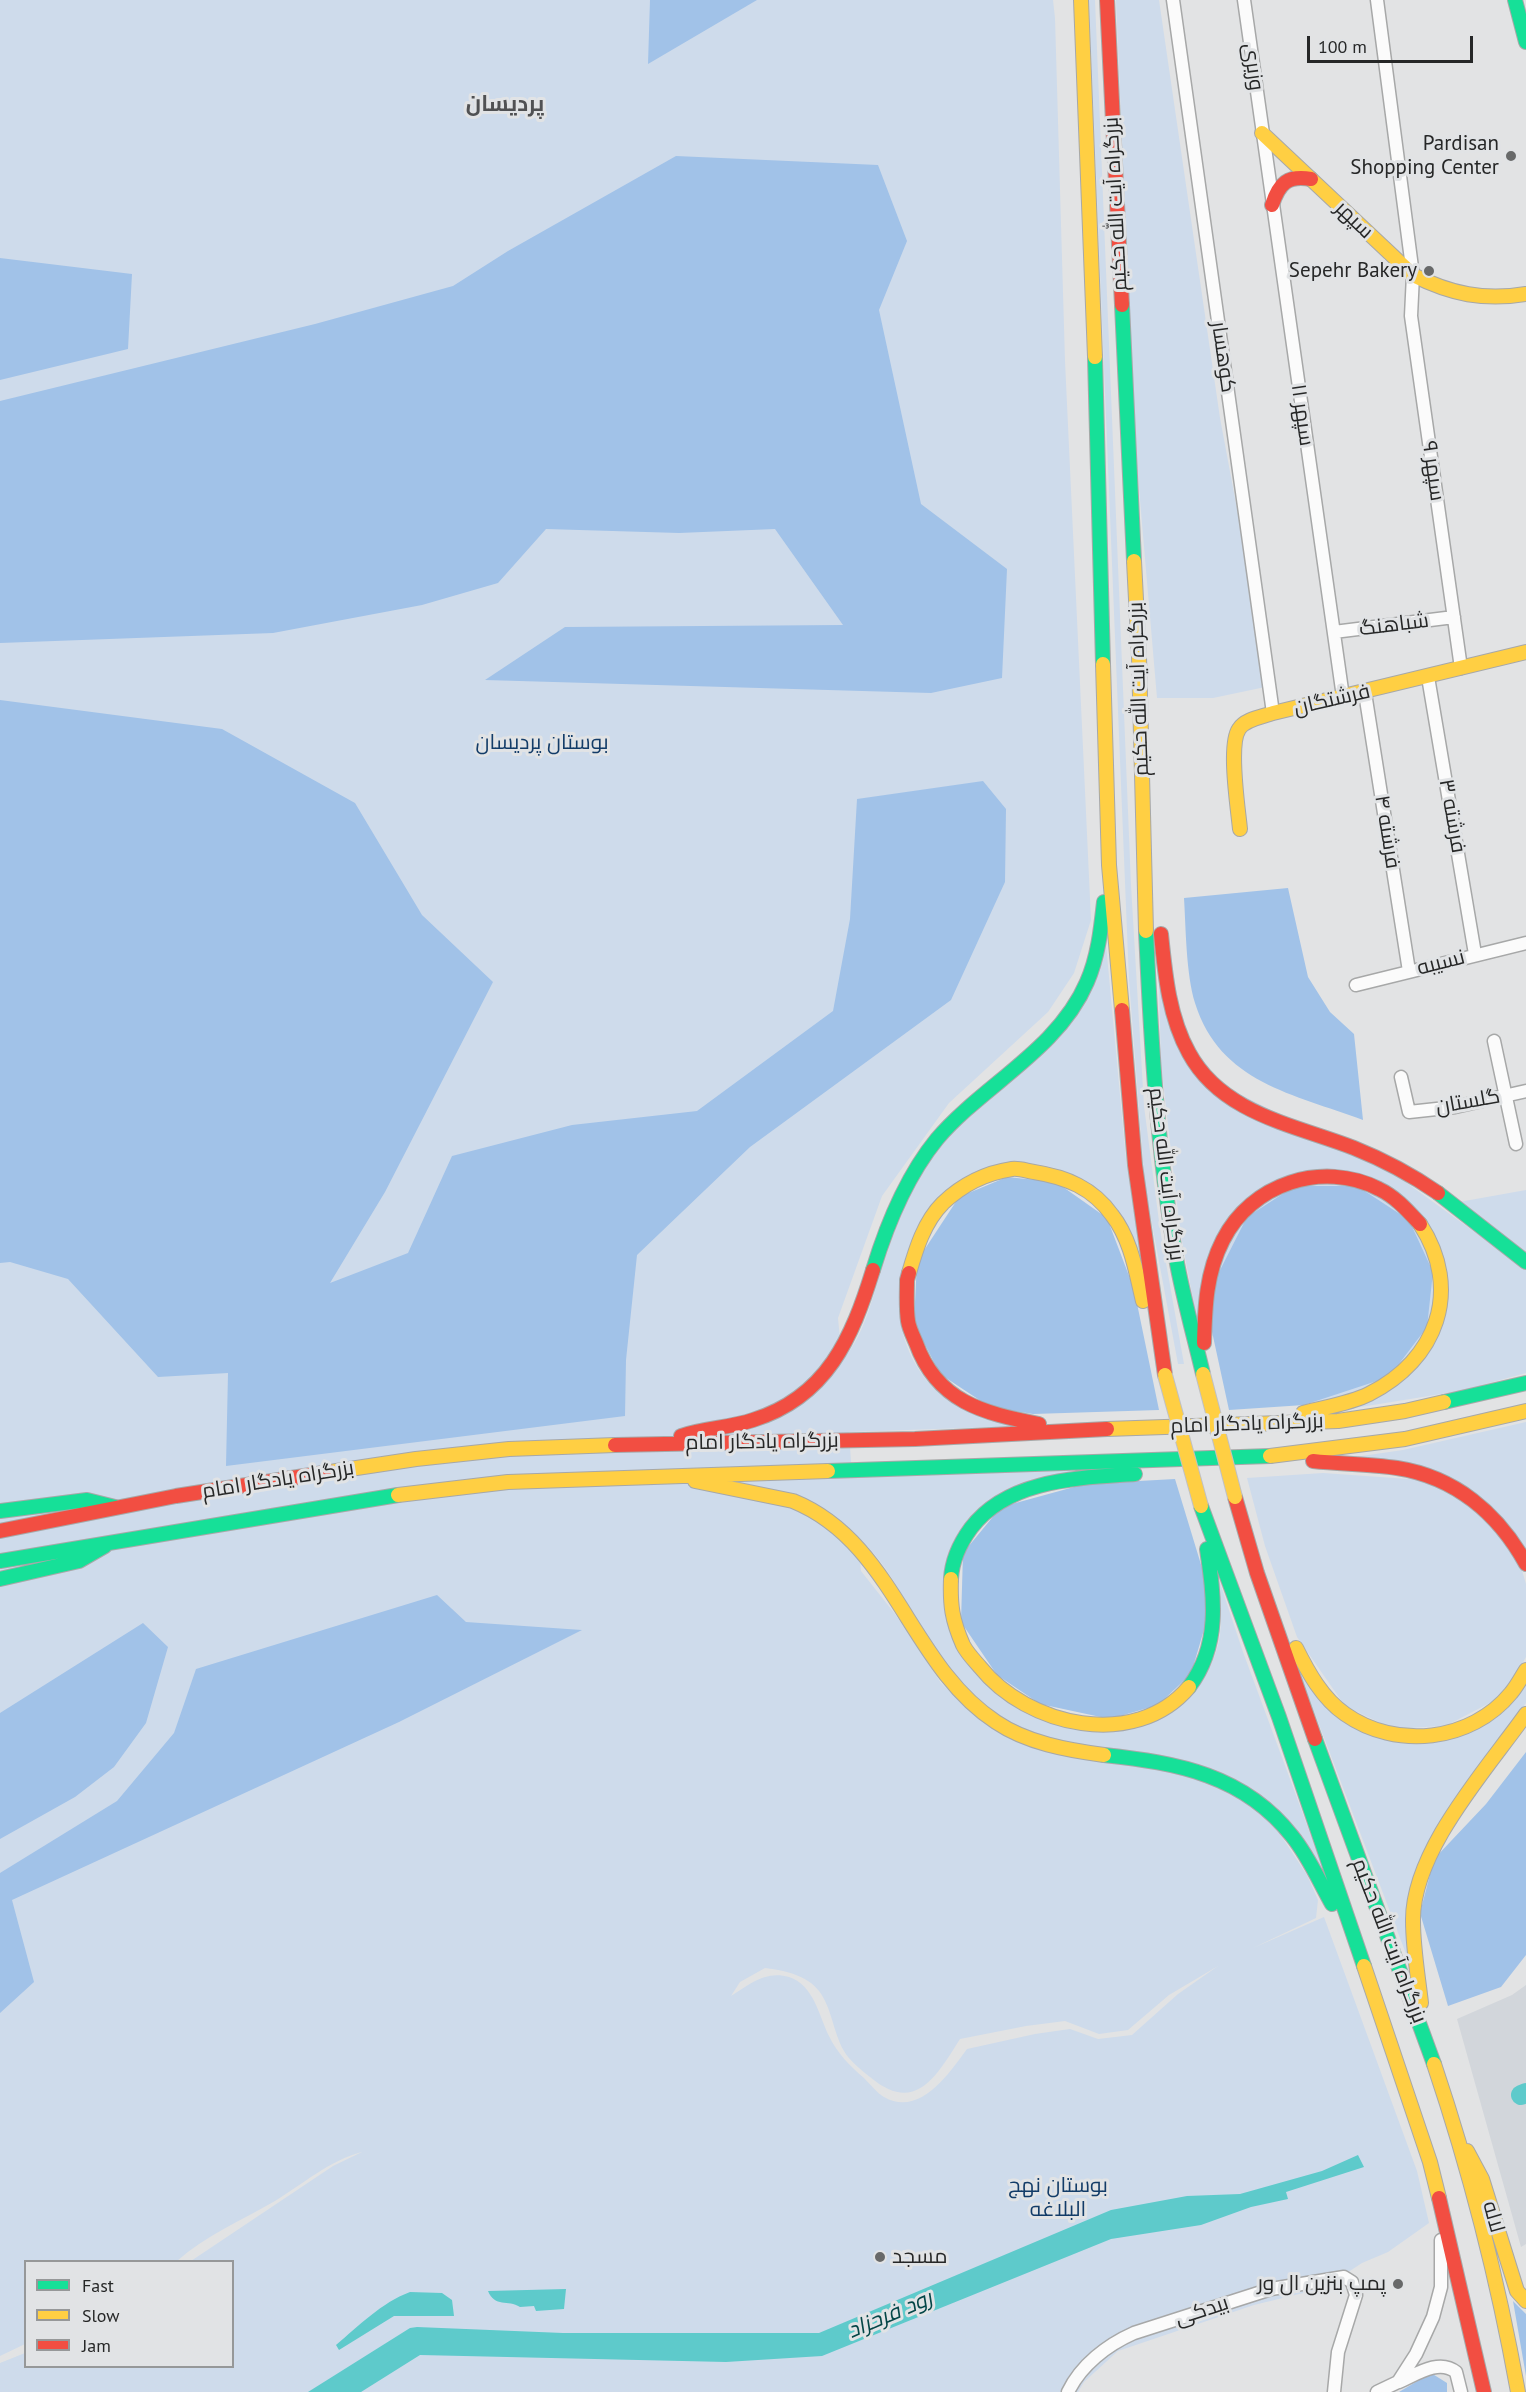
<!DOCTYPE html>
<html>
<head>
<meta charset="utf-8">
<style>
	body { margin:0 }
	#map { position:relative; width:1526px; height:2392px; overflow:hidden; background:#e2e3e4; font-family:"PT Sans",sans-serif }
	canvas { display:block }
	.legend { position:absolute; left:24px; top:2260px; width:210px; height:108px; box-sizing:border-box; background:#e1e3e5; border:2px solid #969899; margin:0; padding:8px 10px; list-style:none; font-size:18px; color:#262727 }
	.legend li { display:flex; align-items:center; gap:12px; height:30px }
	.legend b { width:30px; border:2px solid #969899 }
	.scale { position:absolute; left:1307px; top:36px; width:166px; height:27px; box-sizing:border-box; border:3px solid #262727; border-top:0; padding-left:8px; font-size:18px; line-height:21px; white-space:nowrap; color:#262727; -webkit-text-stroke:4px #e1e3e5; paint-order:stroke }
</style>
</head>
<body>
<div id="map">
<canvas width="1526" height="2392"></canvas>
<ul class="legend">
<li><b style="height:8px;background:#16e098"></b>Fast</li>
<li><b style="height:8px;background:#ffcf43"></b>Slow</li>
<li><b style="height:8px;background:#f24e42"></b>Jam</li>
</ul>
<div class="scale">100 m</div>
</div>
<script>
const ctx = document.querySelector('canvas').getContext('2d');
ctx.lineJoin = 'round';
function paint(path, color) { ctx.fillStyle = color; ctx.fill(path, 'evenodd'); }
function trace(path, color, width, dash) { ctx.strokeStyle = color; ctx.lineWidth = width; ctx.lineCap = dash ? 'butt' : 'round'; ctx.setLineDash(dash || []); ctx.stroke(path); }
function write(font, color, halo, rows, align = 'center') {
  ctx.font = font + ' "PT Sans",Cairo,sans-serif'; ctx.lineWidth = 6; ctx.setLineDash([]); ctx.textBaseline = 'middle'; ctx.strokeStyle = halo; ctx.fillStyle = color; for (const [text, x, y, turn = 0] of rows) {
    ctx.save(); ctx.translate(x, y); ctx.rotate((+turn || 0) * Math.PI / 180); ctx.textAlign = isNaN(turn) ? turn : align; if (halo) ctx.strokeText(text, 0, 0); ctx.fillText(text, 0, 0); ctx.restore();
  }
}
paint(new Path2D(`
	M 1526,1985 L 1526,2244 L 1521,2247 L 1457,2019 L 1512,1995 Z`), '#d2d6db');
paint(new Path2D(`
	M 0,0 L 1053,0 L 1055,18 L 1065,361 L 1091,920 L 1074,973 L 1048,1012 L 949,1103 L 882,1196 L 838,1318 L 842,1360 C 864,1337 872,1298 882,1268 C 893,1235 905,1202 922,1171 C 962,1102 1044,1068 1086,999 C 1096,983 1101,962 1106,944 L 1126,1160 L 1146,1292 C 1140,1268 1136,1241 1123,1219 C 1108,1195 1081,1176 1055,1168 C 921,1129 842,1325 950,1401 C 971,1417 997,1421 1023,1426 L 849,1432 L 852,1477 L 1143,1468 C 1065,1476 962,1473 945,1572 C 924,1695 1109,1784 1193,1691 C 1207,1675 1217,1656 1220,1635 C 1223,1609 1217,1583 1212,1559 L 1243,1652 L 1334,1898 C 1296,1823 1265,1780 1179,1760 C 1151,1753 1122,1752 1094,1747 C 1055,1741 1021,1732 988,1710 C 926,1668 912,1586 858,1537 L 861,1571 L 895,1614 L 941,1683 L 965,1706 L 1008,1737 L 1040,1749 L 1164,1768 L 1192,1775 L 1248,1803 L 1274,1825 L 1307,1875 L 1318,1900 L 1316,1918 L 1253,1948 L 1324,1917 L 1417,2171 L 1429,2223 L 1388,2252 L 1362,2263 L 1324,2288 L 1254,2305 L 1118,2351 L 1084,2382 L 1078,2392 L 0,2392 L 0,2363 L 25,2353 L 26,2366 L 232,2366 L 232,2262 L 191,2261 L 333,2166 L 362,2152 C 330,2160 303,2184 275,2201 C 242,2220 205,2236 177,2261 L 26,2262 L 25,2344 L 0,2356 ZM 1218,1966 L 1178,1994 L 1132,2035 L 1098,2039 L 1070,2029 L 1035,2034 L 967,2049 C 950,2072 920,2118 884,2097 C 877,2093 870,2084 864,2078 C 850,2066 837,2053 829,2036 C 819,2016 814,1985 789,1977 C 765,1970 749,1985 731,1996 L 740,1982 L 765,1968 C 783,1970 807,1975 819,1991 C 832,2008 833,2032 844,2051 C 849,2060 861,2070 870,2077 C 915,2115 936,2077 960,2039 L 1026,2026 L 1065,2021 L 1099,2034 L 1128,2030 L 1169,1995 Z
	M 1089,0 L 1095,0 L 1131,885 L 1144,1106 L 1160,1229 L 1184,1364 L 1178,1364 L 1145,1186 L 1129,980 Z
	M 1116,0 L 1159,0 L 1220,418 L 1270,686 L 1213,698 L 1157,698 L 1135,442 Z
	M 1158,950 L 1192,1070 L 1386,1168 L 1526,1269 L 1526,1373 L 1460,1391 L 1323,1413 L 1198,1326 L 1180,1230 L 1161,1063 Z
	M 1526,1190 L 1526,1256 L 1459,1202 Z
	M 1526,1422 L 1526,1551 L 1483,1499 L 1341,1459 L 1403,1450 Z
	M 1323,1473 L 1423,1480 L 1481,1512 L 1521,1567 L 1526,1584 L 1526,1657 L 1506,1693 L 1457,1725 L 1393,1729 L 1345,1706 L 1297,1637 L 1265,1546 L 1247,1478 Z
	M 1298,1669 L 1314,1691 L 1411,1744 L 1526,1684 L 1526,1703 L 1433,1835 L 1411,1967 Z`), '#cedbeb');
paint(new Path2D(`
	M 650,0 L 757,0 L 648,64 Z
	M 676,156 L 878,165 L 907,241 L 879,310 L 921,504 L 1007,569 L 1002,678 L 931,693 L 485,680 L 565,627 L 843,625 L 775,529 L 679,533 L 546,529 L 498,583 L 422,605 L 273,633 L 0,643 L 0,401 L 315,324 L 453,286 L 508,251 Z
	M 0,258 L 132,274 L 128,349 L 0,380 Z
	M 0,700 L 222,729 L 355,803 L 422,915 L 493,982 L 385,1192 L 330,1283 L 408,1253 L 452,1156 L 572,1125 L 697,1111 L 833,1011 L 850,919 L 857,799 L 983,781 L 1006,809 L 1005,882 L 951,1000 L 750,1147 L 637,1255 L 626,1360 L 625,1416 L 226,1466 L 228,1373 L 158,1377 L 68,1279 L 10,1262 L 0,1263 Z
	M 1288,888 L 1308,977 L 1330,1012 L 1354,1034 L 1363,1120 C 1294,1094 1220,1083 1195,1003 C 1186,973 1186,930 1184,898 Z
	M 1007,1177 L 1056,1182 L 1107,1218 L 1134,1289 L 1159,1410 L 1033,1414 L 990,1407 L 940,1374 L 914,1323 L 917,1261 L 959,1197 Z
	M 1295,1186 L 1357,1186 L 1409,1220 L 1433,1272 L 1427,1327 L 1389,1377 L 1304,1405 L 1229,1410 L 1211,1327 L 1215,1280 L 1247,1217 Z
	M 1175,1479 L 1206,1581 L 1208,1616 L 1191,1674 L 1158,1705 L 1110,1719 L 1040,1704 L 997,1675 L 961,1622 L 963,1553 L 1001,1507 L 1085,1484 Z
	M 437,1595 L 466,1622 L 582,1630 L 399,1722 L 12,1900 L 34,1982 L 0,2013 L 0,1873 L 117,1801 L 174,1733 L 196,1669 Z
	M 143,1623 L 168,1647 L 146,1723 L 114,1767 L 75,1797 L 0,1839 L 0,1713 Z
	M 1526,1752 L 1526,1955 L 1501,1987 L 1448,2006 L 1420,1913 L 1434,1859 L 1486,1804 Z
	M 1513,2301 L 1526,2314 L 1526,2376 Z
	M 1431,2373 L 1447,2383 L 1447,2392 L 1399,2392 Z`), '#a1c2e8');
paint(new Path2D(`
	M 1358,2155 L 1364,2167 L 1286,2192 L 1288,2199 L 1251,2207 L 1201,2225 L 1111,2239 L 822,2356 L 726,2362 L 420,2355 L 361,2392 L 308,2392 L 410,2328 L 417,2327 L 563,2333 L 819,2333 L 1111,2210 L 1187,2196 L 1240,2194 L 1322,2171 Z
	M 566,2289 L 564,2309 L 536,2311 L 534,2306 L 520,2307 C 508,2299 495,2308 488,2291 Z
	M 410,2292 L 442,2293 L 452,2300 L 454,2316 L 394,2316 L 339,2350 L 336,2345 C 360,2325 381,2303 410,2292 Z`), '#5ecacb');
trace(new Path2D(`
	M 1521,2095 L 1526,2093`), '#5ecacb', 20);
const street = new Path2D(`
	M 1173,0 L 1273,713
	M 1244,0 L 1343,697
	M 1377,0 L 1413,275 L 1411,316 L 1461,668
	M 1334,632 L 1454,617
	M 1428,677 L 1475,954
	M 1365,693 L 1409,971
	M 1356,985 L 1526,943
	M 1494,1041 L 1516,1144
	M 1401,1077 L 1409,1112 L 1455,1107 L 1526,1091
	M 1399,2382 C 1415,2375 1439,2358 1456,2372 L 1461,2392
	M 1068,2392 C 1081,2365 1107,2345 1134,2333 L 1271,2289 L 1344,2277 L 1352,2282 L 1356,2295 L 1338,2352 L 1334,2392
	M 1377,2392 L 1398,2382 L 1416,2354 L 1433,2317 L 1441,2287 L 1441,2240`);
const fast = new Path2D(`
	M 1515,0 L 1526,42
	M 1122,305 L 1134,561
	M 1095,357 L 1103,664
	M 1146,931 C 1151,1040 1157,1150 1176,1258 C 1183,1297 1194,1336 1203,1374
	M 1438,1193 L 1526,1262
	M 873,1270 C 887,1224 906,1177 937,1139 C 983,1085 1058,1050 1087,982 C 1098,957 1101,929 1104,902
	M 1444,1402 L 1526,1383
	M 828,1471 L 1270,1456
	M 1201,1506 L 1279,1717 L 1364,1966
	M 0,1511 L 87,1500 L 115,1507
	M 0,1561 L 398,1495
	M 0,1579 L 79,1561 L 105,1546
	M 951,1579 C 952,1560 960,1543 971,1528 C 1008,1479 1078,1478 1135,1474
	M 1189,1687 C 1221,1645 1214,1597 1207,1549
	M 1315,1739 L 1434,2064
	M 1104,1755 C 1178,1763 1244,1775 1292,1836 C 1309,1857 1319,1881 1332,1904`);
const slow = new Path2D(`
	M 1081,0 L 1095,357
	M 1262,133 L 1413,275 C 1451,294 1484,301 1526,294
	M 1134,561 L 1139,657 L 1146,931
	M 1103,664 L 1109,865 L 1122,1010
	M 1240,829 C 1238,808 1228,745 1239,729 C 1245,719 1262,717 1273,713 L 1526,652
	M 909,1273 C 916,1249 924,1222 943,1203 C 962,1185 985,1173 1012,1169 C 1019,1168 1027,1171 1034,1172 C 1066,1177 1093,1188 1112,1215 C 1131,1239 1136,1272 1143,1301
	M 1303,1413 C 1325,1407 1349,1404 1369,1394 C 1437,1360 1463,1290 1420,1224
	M 1107,1429 L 1338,1421 L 1405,1411 L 1444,1402
	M 1270,1456 L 1405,1439 L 1526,1411
	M 330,1472 L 416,1459 L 509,1449 L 615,1445
	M 695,1481 L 793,1501 C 894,1542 909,1665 996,1722 C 1027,1743 1067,1750 1104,1755
	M 398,1495 L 508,1482 L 828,1471
	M 951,1579 C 950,1605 952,1620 963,1645 C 967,1653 974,1660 980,1667 C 1027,1726 1135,1751 1189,1687
	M 1296,1648 C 1308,1672 1322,1698 1345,1714 C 1396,1750 1471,1742 1511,1693 C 1517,1686 1521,1678 1526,1670
	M 1364,1966 L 1430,2162 L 1439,2198
	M 1421,2003 C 1418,1976 1413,1948 1413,1921 C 1412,1851 1487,1769 1526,1714
	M 1434,2064 C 1470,2171 1498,2281 1518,2392
	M 1467,2151 L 1482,2179 L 1517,2291 L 1526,2301`);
const jam = new Path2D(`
	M 1107,0 L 1122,305
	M 1272,205 C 1279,183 1288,175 1311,179
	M 1161,934 C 1165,974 1169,1017 1189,1053 C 1222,1114 1295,1125 1354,1148 C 1384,1160 1412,1175 1438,1193
	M 1122,1010 L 1135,1165 L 1165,1375
	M 909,1273 L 907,1280 C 907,1293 906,1308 908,1321 C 909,1328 913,1336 916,1343 C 937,1402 983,1413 1039,1424
	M 1204,1343 C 1205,1307 1206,1273 1223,1240 C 1251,1184 1322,1160 1379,1189 C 1396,1197 1408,1211 1420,1224
	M 681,1436 C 704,1428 729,1428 753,1420 C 827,1397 852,1338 873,1270
	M 615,1445 L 915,1439 L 1107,1429
	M 1313,1461 C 1341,1464 1369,1464 1397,1468 C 1455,1477 1498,1513 1526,1564
	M 1235,1497 L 1257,1573 L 1315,1739
	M 0,1531 L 176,1496 L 330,1472
	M 1439,2198 L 1484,2392`);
trace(street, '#a7a8a8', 15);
trace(fast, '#a7a8a8', 16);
trace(slow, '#a7a8a8', 16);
trace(jam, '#a7a8a8', 16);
trace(street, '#fbfbfb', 12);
trace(fast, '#16e098', 14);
trace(slow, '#ffcf43', 14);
trace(jam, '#f24e42', 14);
const slowBridge = new Path2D(`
	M 1203,1374 L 1235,1497
	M 1165,1375 L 1201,1506`);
trace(slowBridge, '#c1c1c2', 16, []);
trace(slowBridge, '#ffcf43', 14);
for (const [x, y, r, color] of [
	[1511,156,6,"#686969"],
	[1429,271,6,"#686969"],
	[880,2257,6,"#686969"],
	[1398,2284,6,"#686969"]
]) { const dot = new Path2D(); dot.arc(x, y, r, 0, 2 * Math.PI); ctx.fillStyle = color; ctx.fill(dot); trace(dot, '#e1e3e5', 2); }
write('21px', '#262727', '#e1e3e5', [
	["وزیری",1253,67,82],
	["بزرگراه آیت الله حکیم",1116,204,-93],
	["سپهر",1354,220,44],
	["کوهسار",1223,357,82],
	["سپهر ۱۱",1302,415,82],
	["سپهر ۹",1433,471,82],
	["شباهنگ",1394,625,-7],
	["بزرگراه آیت الله حکیم",1139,689,-92],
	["فرشتگان",1332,700,-13],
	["فرشته ۳",1452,816,80],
	["فرشته ۴",1387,832,81],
	["نسیبه",1441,963,-14],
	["گلستان",1468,1102,-10],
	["بزرگراه آیت الله حکیم",1166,1174,83],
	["بزرگراه یادگار امام",1247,1424,-2],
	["بزرگراه یادگار امام",762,1442,-1],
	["بزرگراه یادگار امام",278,1480,-9],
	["بزرگراه آیت الله حکیم",1389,1941,69],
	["لاله",1493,2217,74],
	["بیدکی",1202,2311,-18]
]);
write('21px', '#262727', '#e1e3e5', [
	["Pardisan",1499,144],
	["Shopping Center",1499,168],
	["Sepehr Bakery",1417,271],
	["مسجد",892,2257,"left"],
	["پمپ بنزین ال ور",1386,2284]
], 'right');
write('21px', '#133c68', '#e1e3e5', [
	["بوستان پردیسان",542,743],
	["بوستان نهج",1058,2186],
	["البلاغه",1058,2210]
]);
write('bold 22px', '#505153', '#e1e3e5', [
	["پردیسان",505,105]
]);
write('italic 22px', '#044647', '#e1e3e5', [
	["رود فرحزاد",890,2315,-23]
]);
</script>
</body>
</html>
